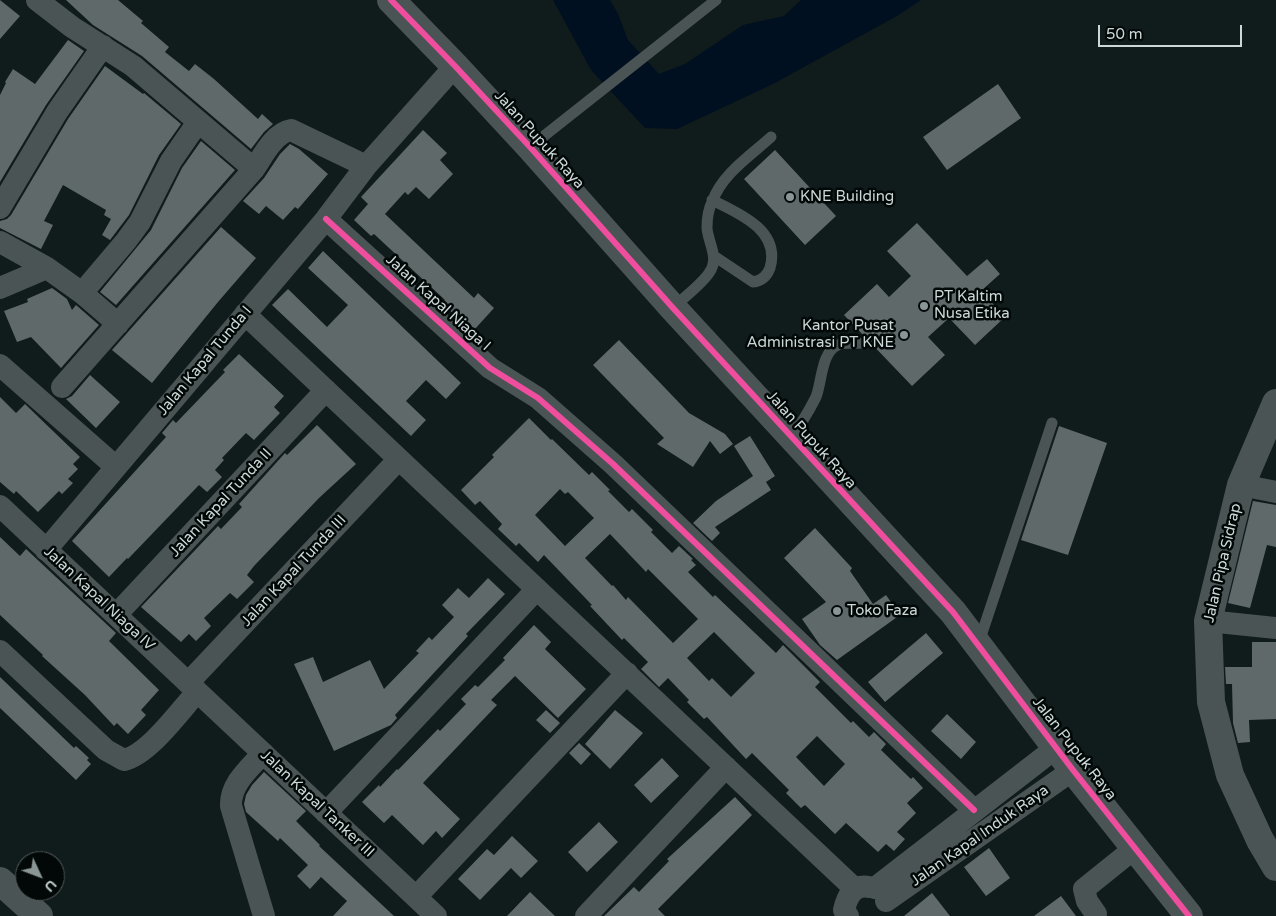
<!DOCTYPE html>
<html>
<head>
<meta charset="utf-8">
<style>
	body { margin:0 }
	#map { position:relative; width:1276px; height:916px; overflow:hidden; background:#101b1b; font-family:"Varela Round",sans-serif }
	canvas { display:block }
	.north { position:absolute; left:15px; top:851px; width:50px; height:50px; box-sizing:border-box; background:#020808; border:1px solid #535b5b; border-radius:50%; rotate:133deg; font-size:14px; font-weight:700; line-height:20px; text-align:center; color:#ccd8d7 }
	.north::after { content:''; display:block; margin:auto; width:18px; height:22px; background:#8a9695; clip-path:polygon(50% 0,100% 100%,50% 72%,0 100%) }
	.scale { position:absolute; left:1098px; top:25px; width:144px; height:22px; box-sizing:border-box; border:2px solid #ccd8d7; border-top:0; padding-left:6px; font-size:15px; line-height:18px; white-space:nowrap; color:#ccd8d7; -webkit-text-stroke:4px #020808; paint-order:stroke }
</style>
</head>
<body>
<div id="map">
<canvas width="1276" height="916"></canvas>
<div class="north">U</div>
<div class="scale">50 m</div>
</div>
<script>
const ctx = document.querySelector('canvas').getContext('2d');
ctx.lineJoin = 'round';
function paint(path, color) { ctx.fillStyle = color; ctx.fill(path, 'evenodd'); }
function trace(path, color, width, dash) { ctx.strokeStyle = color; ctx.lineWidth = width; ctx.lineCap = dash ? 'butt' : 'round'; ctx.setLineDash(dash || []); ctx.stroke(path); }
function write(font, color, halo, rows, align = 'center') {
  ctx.font = font + ' "Varela Round",sans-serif'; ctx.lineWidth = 5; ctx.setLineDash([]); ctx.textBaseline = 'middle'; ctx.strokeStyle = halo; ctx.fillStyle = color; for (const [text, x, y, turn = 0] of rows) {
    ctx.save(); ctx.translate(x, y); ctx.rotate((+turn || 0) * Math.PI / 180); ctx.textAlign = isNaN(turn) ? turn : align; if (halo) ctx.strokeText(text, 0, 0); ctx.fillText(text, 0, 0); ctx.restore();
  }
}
paint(new Path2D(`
	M 553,0 L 610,0 L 618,14 L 628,40 L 659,74 L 685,64 L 743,25 L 784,16 L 801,0 L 921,0 L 897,16 L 773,84 L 677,129 L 645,128 L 591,70 Z`), '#011020');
paint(new Path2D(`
	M 0,0 L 20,16 L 0,39 Z
	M 66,0 L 118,0 L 143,21 L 141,23 L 169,47 L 165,52 L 189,71 L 195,64 L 214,79 L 258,119 L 262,114 L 273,124 L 264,132 L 251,149 L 142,56 L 93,25 Z
	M 68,40 L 84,51 L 46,105 L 0,182 L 0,95 L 6,83 L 5,82 L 13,69 L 35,84 Z
	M 105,66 L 143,94 L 144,93 L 181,124 L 159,155 L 129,215 L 110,240 L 102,235 L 111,219 L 104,215 L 106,210 L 63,185 L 44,221 L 53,225 L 41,249 L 0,228 L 0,221 L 7,219 L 11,215 L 68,119 Z
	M 998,84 L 1021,118 L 947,170 L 923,137 Z
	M 423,130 L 447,153 L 440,160 L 453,174 L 429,199 L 416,187 L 408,195 L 405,192 L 385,214 L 474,298 L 478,293 L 494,308 L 475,329 L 470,325 L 468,328 L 442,303 L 445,300 L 374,234 L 371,236 L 354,220 L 368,204 L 361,197 Z
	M 201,141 L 235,170 L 116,305 L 100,292 L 151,230 L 182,168 Z
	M 290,144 L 299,149 L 328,174 L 298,209 L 295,207 L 283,220 L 266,206 L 259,214 L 243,201 L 264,178 L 280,154 Z
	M 775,150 L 836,216 L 805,245 L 744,179 Z
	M 917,223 L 967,276 L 987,259 L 1000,274 L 981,291 L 1005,317 L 975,345 L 949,318 L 928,337 L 945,355 L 912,386 L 844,315 L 877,284 L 889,297 L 911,276 L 887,251 Z
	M 221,227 L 256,258 L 218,302 L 152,383 L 112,350 Z
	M 323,251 L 461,383 L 446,399 L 426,380 L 406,401 L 426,420 L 411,436 L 272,305 L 288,289 L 327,327 L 348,305 L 308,268 Z
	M 52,288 L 67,299 L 72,310 L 76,305 L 99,325 L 61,368 L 31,337 L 17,342 L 4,311 L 28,302 L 27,299 Z
	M 619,340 L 689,413 L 725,434 L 733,444 L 720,454 L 710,441 L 693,467 L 657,444 L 664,438 L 593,365 Z
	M 239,354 L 284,396 L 274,407 L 280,413 L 254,440 L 246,433 L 222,458 L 224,460 L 215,470 L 222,477 L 207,492 L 199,485 L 128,559 L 127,558 L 109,577 L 72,541 L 166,437 L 162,433 L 173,420 L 176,423 L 225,372 L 223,370 Z
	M 90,375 L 120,402 L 96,428 L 66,399 L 72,396 Z
	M 0,397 L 16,413 L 25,404 L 80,457 L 73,464 L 78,469 L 68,479 L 73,483 L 62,494 L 59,491 L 38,512 L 16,491 L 14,494 L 0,482 Z
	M 529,418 L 551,440 L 552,439 L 589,475 L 592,472 L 610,490 L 608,491 L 629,512 L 632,509 L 653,530 L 651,532 L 672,553 L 679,546 L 693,559 L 691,560 L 696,565 L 688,572 L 713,597 L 715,595 L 776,653 L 783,645 L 820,682 L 815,687 L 851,723 L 853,721 L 869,737 L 874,732 L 886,744 L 881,750 L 911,779 L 913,777 L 923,788 L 907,803 L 916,813 L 897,832 L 905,839 L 894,851 L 886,844 L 878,852 L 846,823 L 835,834 L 805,805 L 801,808 L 786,793 L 789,790 L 752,753 L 746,759 L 707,717 L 704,719 L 687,702 L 689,700 L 668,678 L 659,687 L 641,669 L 648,662 L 624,638 L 622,640 L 590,606 L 592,605 L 544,555 L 538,562 L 519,543 L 516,546 L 498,529 L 502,524 L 480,501 L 475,505 L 461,490 L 494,457 L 492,455 ZM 560,489 L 565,494 L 568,492 L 594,518 L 565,546 L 535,515 ZM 610,534 L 646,572 L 648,569 L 698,619 L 673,643 L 628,597 L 626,600 L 613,585 L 612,586 L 585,558 ZM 714,632 L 755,673 L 731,697 L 712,678 L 709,681 L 687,658 ZM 817,736 L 845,764 L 824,786 L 796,757 Z
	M 317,425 L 356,464 L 319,498 L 254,566 L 247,575 L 254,582 L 237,599 L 230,593 L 204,618 L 211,626 L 196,641 L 189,634 L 181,642 L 141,607 L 218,526 L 221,529 L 242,507 L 239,504 L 285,453 L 287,455 Z
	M 1059,426 L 1107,443 L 1068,555 L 1021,540 Z
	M 750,436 L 775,476 L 766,482 L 771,490 L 715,527 L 720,533 L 712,541 L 693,523 L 716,501 L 753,476 L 734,446 Z
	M 1253,501 L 1276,505 L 1276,547 L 1267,545 L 1250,608 L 1228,603 Z
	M 815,528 L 852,568 L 850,571 L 873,604 L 886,595 L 900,615 L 837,660 L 820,645 L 802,619 L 826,602 L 784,558 Z
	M 0,537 L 20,556 L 26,549 L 116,633 L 109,641 L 159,690 L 141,710 L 146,715 L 128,734 L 117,723 L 114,726 L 85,695 L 42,656 L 43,655 L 0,615 Z
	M 488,578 L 505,594 L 466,634 L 468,636 L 395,715 L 397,718 L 391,725 L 334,751 L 294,664 L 313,657 L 323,682 L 370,660 L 384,689 L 419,653 L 416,651 L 429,637 L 432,640 L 454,617 L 442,605 L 458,588 L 469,598 Z
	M 534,625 L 551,642 L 545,649 L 586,689 L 558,718 L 515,676 L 491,700 L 497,705 L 423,783 L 460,819 L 442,838 L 436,831 L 423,845 L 392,815 L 384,823 L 362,802 L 379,785 L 380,787 L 397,769 L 398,770 L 438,729 L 440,731 L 466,704 L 461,699 L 475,685 L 478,687 L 505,660 L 503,658 Z
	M 926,633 L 943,653 L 885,702 L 868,682 Z
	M 1252,642 L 1276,642 L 1276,719 L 1249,720 L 1250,742 L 1238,743 L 1233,723 L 1232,684 L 1226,684 L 1225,667 L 1252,667 Z
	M 0,677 L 74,748 L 76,746 L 89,758 L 87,760 L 91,764 L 76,780 L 0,708 Z
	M 546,710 L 560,723 L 550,733 L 536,720 Z
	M 615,710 L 643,733 L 610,769 L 585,744 Z
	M 947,714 L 976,742 L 961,759 L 931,731 Z
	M 579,743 L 591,754 L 581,765 L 569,753 Z
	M 662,758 L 679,776 L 651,803 L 634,785 Z
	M 264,772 L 306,811 L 296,821 L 320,845 L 319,846 L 394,916 L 333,916 L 347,901 L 321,877 L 310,889 L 297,876 L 308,865 L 280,838 L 278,841 L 246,812 L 244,804 L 246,795 L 252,785 Z
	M 735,797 L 752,815 L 658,909 L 665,916 L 604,916 L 634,887 L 639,892 L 669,861 L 667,859 Z
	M 599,822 L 618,842 L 587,872 L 568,852 Z
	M 512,836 L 538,861 L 521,878 L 511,868 L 480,900 L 458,879 L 487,849 L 494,855 Z
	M 989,848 L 1010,878 L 986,896 L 964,867 Z
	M 530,892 L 555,916 L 507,916 Z
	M 932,893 L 950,916 L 904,916 Z
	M 1061,896 L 1076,916 L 1034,916 Z`), '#5f696a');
trace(new Path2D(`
	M 530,147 L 716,0
	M 712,200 C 738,213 781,230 770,268 C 767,276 762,281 753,282 L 714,256
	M 673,308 C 684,297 701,285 709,273 C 720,258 708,243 707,228 C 707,219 708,210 712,202 C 722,174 750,156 771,137
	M 791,436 C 802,424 809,411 816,397 C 822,382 821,352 838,345 C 843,342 854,344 861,343
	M 979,642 L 1052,423`), '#4b5454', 11);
trace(new Path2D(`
	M 37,0 L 72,27 L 133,66 L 254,169 C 263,156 274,133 291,130 L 366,166
	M 0,208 L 57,112 L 103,46
	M 326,219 L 490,368 L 538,398 L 613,464 L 974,810
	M 0,242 L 47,268 L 82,293 L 118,324
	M 0,288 L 47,268
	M 82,293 L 126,241 L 140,222 L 171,161 L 198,122
	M 245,314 L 855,889
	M 0,365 L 116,467
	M 62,387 L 254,169
	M 1241,485 L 1276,492
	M 0,506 L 436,916
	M 46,550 L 326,219 L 366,166 L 455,66
	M 116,615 L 326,390
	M 1208,621 L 1276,628
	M 0,651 L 106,750 L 124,760 C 149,754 179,712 197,692
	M 188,683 L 399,459
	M 263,753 C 249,769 230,784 231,806 L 264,916
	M 326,813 L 537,589
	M 875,888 L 1057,747
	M 416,897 L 627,673
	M 886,901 L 1073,770
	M 1096,914 L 1087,901 L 1084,889 L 1135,848
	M 586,916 L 726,767
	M 848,916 L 844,910 C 847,897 853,884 869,887`), '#4b5454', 22);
trace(new Path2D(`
	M 391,0 L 455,66 L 530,147 L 673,308 L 953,612 L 1073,770 L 1189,916
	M 1276,403 L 1241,485 L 1208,621 L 1211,702 L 1230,775 L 1260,840 L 1276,867
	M 0,881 L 39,916`), '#4b5454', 28);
trace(new Path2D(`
	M 391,0 L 455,66 L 530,147 L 673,308 L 953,612 L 1073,770 L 1189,916
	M 326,219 L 490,368 L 538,398 L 613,464 L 974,810`), '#ef4d9e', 6);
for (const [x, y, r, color] of [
	[790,197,5,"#8a9695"],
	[924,306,5,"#8a9695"],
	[904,335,5,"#8a9695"],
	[837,611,5,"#8a9695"]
]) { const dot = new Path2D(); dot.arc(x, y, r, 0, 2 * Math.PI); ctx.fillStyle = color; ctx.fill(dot); trace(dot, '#020808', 2); }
write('15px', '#ccd8d7', '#020808', [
	["Jalan Pupuk Raya",539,140,48],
	["Jalan Kapal Niaga I",438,303,42],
	["Jalan Kapal Tunda I",205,361,-50],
	["Jalan Pupuk Raya",811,440,48],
	["Jalan Kapal Tunda II",221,503,-47],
	["Jalan Pipa Sidrap",1223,563,-77],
	["Jalan Kapal Tunda III",294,571,-47],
	["Jalan Kapal Niaga IV",99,599,43],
	["Jalan Pupuk Raya",1074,749,52],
	["Jalan Kapal Tanker III",317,804,43],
	["Jalan Kapal Induk Raya",980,836,-35]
]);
write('15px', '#ccd8d7', '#020808', [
	["KNE Building",800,197],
	["PT Kaltim",934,297],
	["Nusa Etika",934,314],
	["Kantor Pusat",894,326,"right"],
	["Administrasi PT KNE",894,343,"right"],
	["Toko Faza",847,611]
], 'left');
</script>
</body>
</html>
